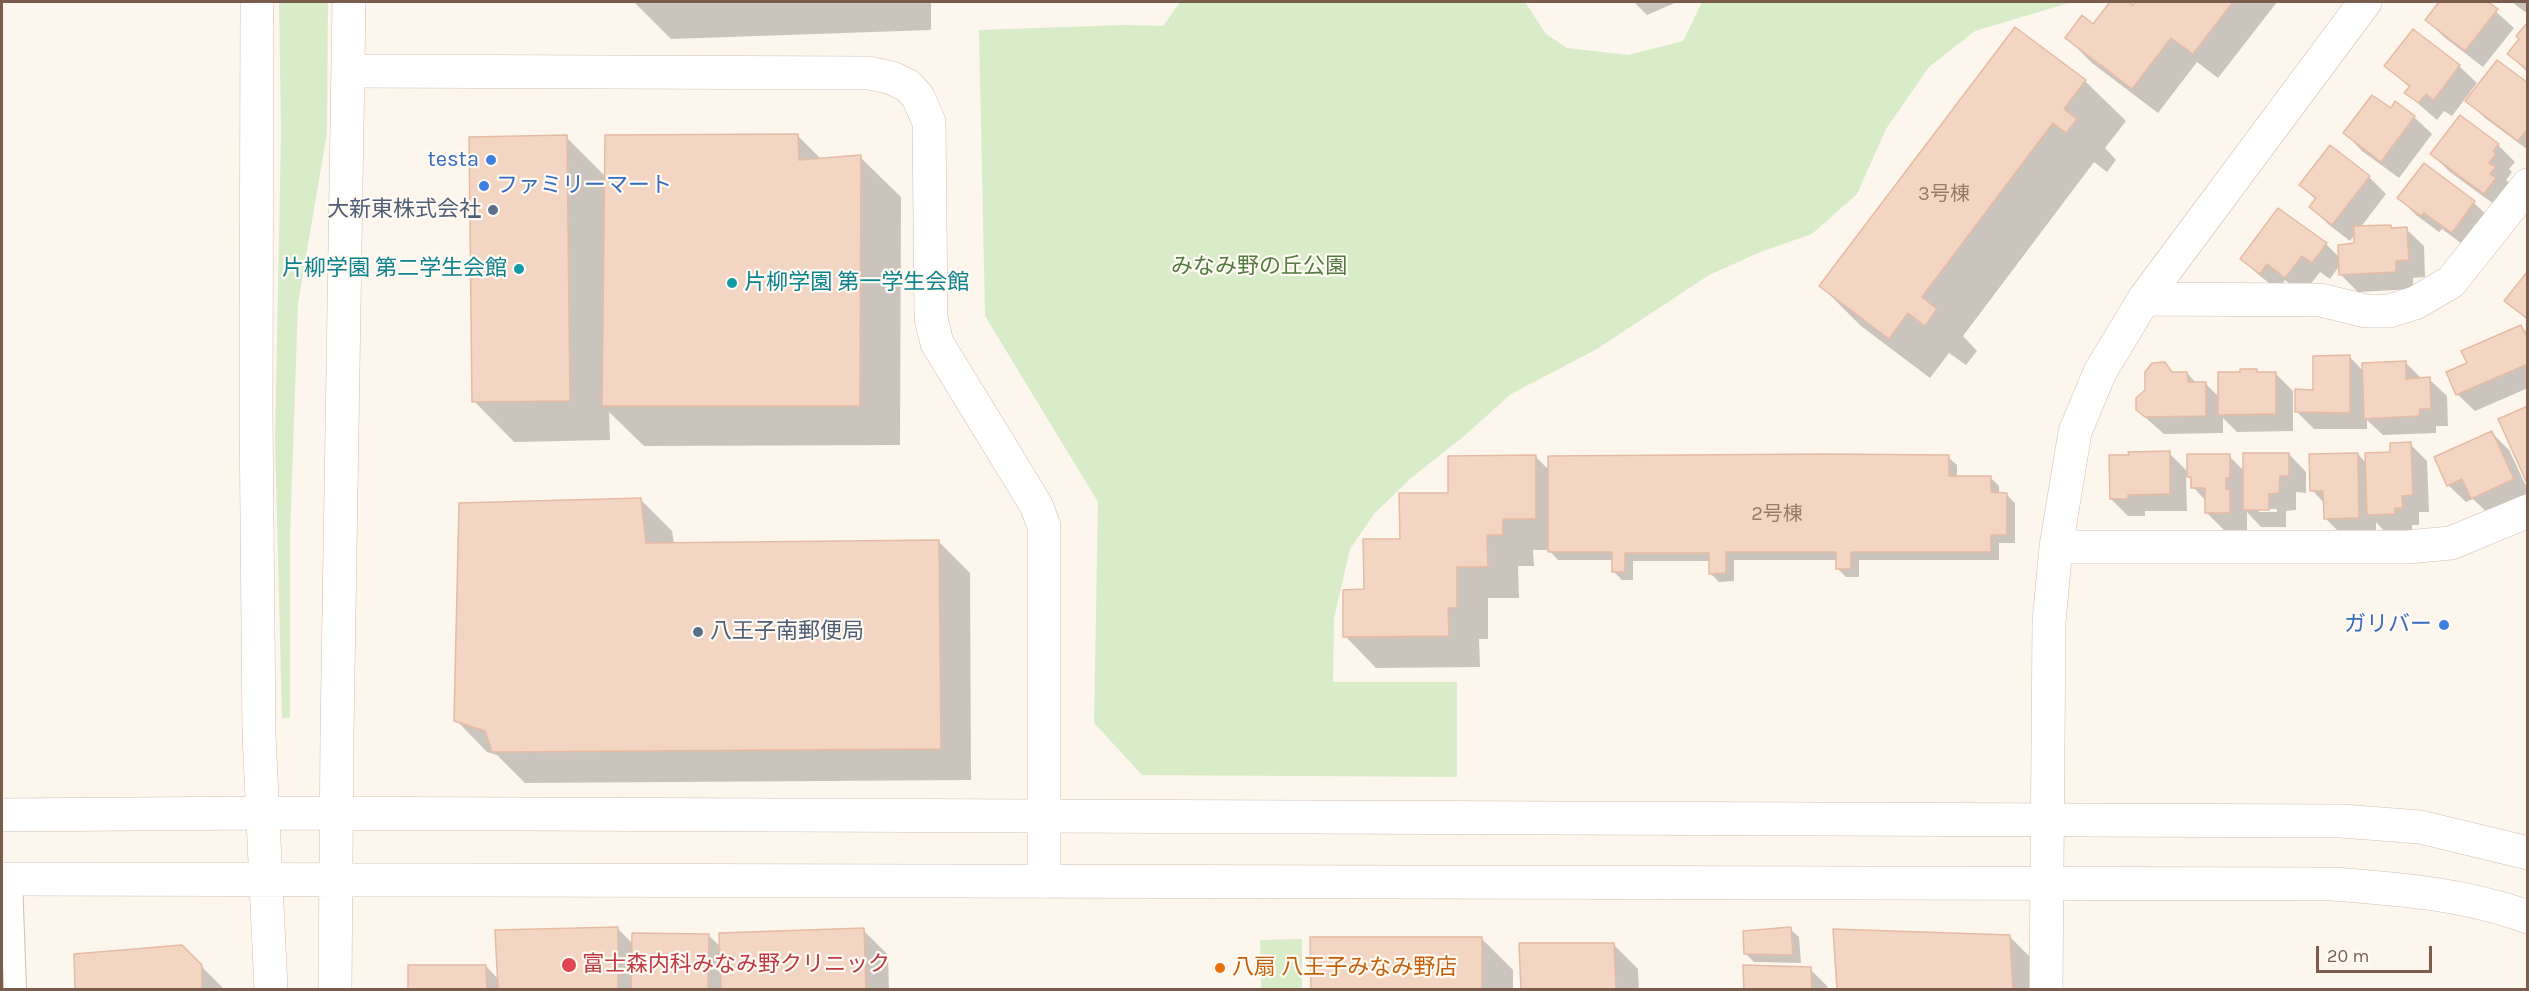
<!DOCTYPE html>
<html>
<head>
<meta charset="utf-8">
<style>
	body { margin:0 }
	#map { position:relative; width:2529px; height:991px; overflow:hidden; background:#fdf6ec; font-family:Karla,sans-serif }
	canvas { display:block }
	.frame { position:absolute; inset:0; border:3px solid #7a5c4d; pointer-events:none }
	.scale { position:absolute; left:2316px; top:946px; width:116px; height:27px; box-sizing:border-box; border:3px solid #7a5c4d; border-top:0; padding-left:8px; font-size:18px; line-height:21px; white-space:nowrap; color:#7a5c4d; -webkit-text-stroke:4px #fffaf3; paint-order:stroke }
</style>
</head>
<body>
<div id="map">
<canvas width="2529" height="991"></canvas>
<div class="frame"></div>
<div class="scale">20 m</div>
</div>
<script>
const ctx = document.querySelector('canvas').getContext('2d');
ctx.lineJoin = 'round';
function paint(path, color) { ctx.fillStyle = color; ctx.fill(path, 'evenodd'); }
function trace(path, color, width, dash) { ctx.strokeStyle = color; ctx.lineWidth = width; ctx.lineCap = dash ? 'butt' : 'round'; ctx.setLineDash(dash || []); ctx.stroke(path); }
function write(font, color, halo, rows, align = 'center') {
  ctx.font = font + ' Karla,"Noto Sans JP",sans-serif'; ctx.lineWidth = 4.5; ctx.setLineDash([]); ctx.textBaseline = 'middle'; ctx.strokeStyle = halo; ctx.fillStyle = color; for (const [text, x, y, turn = 0] of rows) {
    ctx.save(); ctx.translate(x, y); ctx.rotate((+turn || 0) * Math.PI / 180); ctx.textAlign = isNaN(turn) ? turn : align; if (halo) ctx.strokeText(text, 0, 0); ctx.fillText(text, 0, 0); ctx.restore();
  }
}
paint(new Path2D(`
	M 279,2 L 328,2 L 327,133 L 298,303 L 290,537 L 290,718 L 282,718 L 275,441 L 281,132 Z
	M 1180,2 L 1525,2 L 1546,34 L 1567,48 L 1628,55 L 1683,41 L 1702,2 L 2072,2 L 1975,31 L 1929,67 L 1886,129 L 1857,194 L 1812,234 L 1763,251 L 1709,275 L 1597,349 L 1511,394 L 1463,437 L 1411,478 L 1374,514 L 1350,549 L 1334,619 L 1333,682 L 1457,682 L 1457,777 L 1142,775 L 1094,723 L 1098,502 L 985,316 L 979,30 L 1123,25 L 1163,26 Z
	M 1302,939 L 1302,989 L 1261,989 L 1260,940 Z`), '#d8ecc9');
paint(new Path2D(`
	M 634,2 L 931,2 L 931,30 L 671,39 Z
	M 1634,2 L 1677,2 L 1647,15 Z
	M 2112,2 L 2126,2 L 2133,7 L 2138,2 L 2277,2 L 2218,78 L 2197,62 L 2158,113 L 2092,63 L 2067,38 L 2093,26 Z
	M 2441,2 L 2485,2 L 2514,28 L 2483,67 L 2444,37 L 2427,20 Z
	M 2512,2 L 2528,2 L 2528,9 L 2525,12 Z
	M 2528,24 L 2528,73 L 2509,54 L 2521,39 Z
	M 2386,66 L 2459,66 L 2477,83 L 2452,116 L 2444,111 L 2437,120 L 2406,93 L 2410,88 Z
	M 2085,81 L 2126,121 L 2105,148 L 2116,160 L 2107,172 L 2094,162 L 1963,336 L 1977,351 L 1966,365 L 1949,353 L 1930,378 L 1861,326 L 1821,286 Z
	M 2528,85 L 2528,150 L 2485,118 L 2467,101 Z
	M 2396,103 L 2414,117 L 2432,134 L 2399,178 L 2362,151 L 2345,133 L 2391,110 Z
	M 798,136 L 822,160 L 860,157 L 901,197 L 900,445 L 644,446 L 609,412 L 610,440 L 514,442 L 474,401 L 566,137 L 606,177 Z
	M 2498,145 L 2515,162 L 2509,169 L 2512,172 L 2506,180 L 2512,185 L 2502,210 L 2450,172 L 2432,154 Z
	M 2425,165 L 2474,203 L 2492,220 L 2469,249 L 2442,229 L 2439,232 L 2416,215 L 2399,198 Z
	M 2369,177 L 2386,194 L 2360,228 L 2390,226 L 2393,229 L 2406,229 L 2424,246 L 2425,277 L 2413,278 L 2413,289 L 2358,292 L 2341,275 L 2340,265 L 2330,279 L 2320,272 L 2303,294 L 2285,280 L 2278,290 L 2260,276 L 2242,259 L 2326,244 L 2340,258 L 2356,245 L 2355,234 L 2350,241 L 2328,224 L 2311,207 L 2316,200 L 2301,185 Z
	M 2528,275 L 2528,321 L 2506,301 Z
	M 2521,327 L 2528,333 L 2528,388 L 2475,411 L 2457,394 L 2469,364 Z
	M 2350,357 L 2363,371 L 2405,362 L 2422,379 L 2429,379 L 2447,396 L 2448,426 L 2436,426 L 2436,433 L 2383,435 L 2367,420 L 2367,429 L 2314,429 L 2297,412 Z
	M 2164,363 L 2174,373 L 2187,373 L 2196,383 L 2205,383 L 2220,398 L 2241,374 L 2256,370 L 2260,374 L 2276,374 L 2293,391 L 2293,431 L 2237,432 L 2223,418 L 2223,433 L 2164,434 L 2137,410 Z
	M 2492,433 L 2509,450 L 2528,490 L 2528,498 L 2490,515 L 2473,499 L 2466,502 L 2448,485 Z
	M 2410,444 L 2427,461 L 2429,512 L 2419,512 L 2419,525 L 2412,525 L 2412,531 L 2385,532 L 2376,522 L 2376,535 L 2343,536 L 2325,518 L 2325,504 L 2312,490 L 2358,454 L 2366,463 Z
	M 2169,453 L 2188,472 L 2229,456 L 2244,471 L 2289,454 L 2306,472 L 2306,493 L 2296,492 L 2296,510 L 2286,511 L 2286,527 L 2261,527 L 2247,512 L 2247,530 L 2224,530 L 2206,512 L 2206,501 L 2193,487 L 2193,481 L 2186,475 L 2187,511 L 2145,511 L 2145,516 L 2128,516 L 2111,499 ZM 2259,509 L 2277,509 L 2277,512 L 2259,512 Z
	M 1535,456 L 1549,470 L 1948,457 L 1957,465 L 1957,477 L 1990,477 L 1999,486 L 1999,494 L 2006,494 L 2015,503 L 2015,543 L 1999,543 L 1999,560 L 1859,560 L 1859,577 L 1846,577 L 1838,569 L 1838,560 L 1734,560 L 1734,581 L 1719,582 L 1710,573 L 1710,561 L 1633,561 L 1633,580 L 1622,580 L 1613,571 L 1613,560 L 1558,560 L 1549,550 L 1533,550 L 1534,566 L 1518,566 L 1519,598 L 1488,598 L 1488,639 L 1479,639 L 1480,667 L 1376,668 L 1345,636 L 1365,591 L 1401,540 L 1449,495 Z
	M 641,500 L 672,531 L 674,544 L 938,541 L 970,573 L 971,780 L 525,783 L 497,755 L 487,752 L 456,720 Z
	M 617,928 L 633,944 L 708,935 L 721,947 L 863,930 L 888,955 L 889,990 L 409,990 L 486,966 L 499,980 Z
	M 1790,929 L 1799,937 L 1801,963 L 1754,962 L 1745,953 Z
	M 2010,937 L 2041,968 L 2042,990 L 1838,990 Z
	M 1481,938 L 1513,970 L 1513,990 L 1312,990 Z
	M 1613,944 L 1638,969 L 1639,990 L 1522,990 Z
	M 182,947 L 225,990 L 77,990 Z
	M 1810,969 L 1827,986 L 1828,990 L 1746,990 Z`), '#0003');
const building = new Path2D(`
	M 2110,2 L 2128,2 L 2133,5 L 2136,2 L 2233,2 L 2193,54 L 2171,38 L 2132,89 L 2065,38 L 2082,15 L 2093,24 Z
	M 2439,2 L 2488,2 L 2498,9 L 2465,51 L 2425,20 Z
	M 2528,22 L 2528,70 L 2507,54 L 2519,39 L 2516,36 Z
	M 2015,27 L 2086,80 L 2064,109 L 2077,119 L 2066,133 L 2053,123 L 1922,297 L 1937,309 L 1925,326 L 1908,313 L 1889,339 L 1819,286 Z
	M 2413,29 L 2460,65 L 2434,100 L 2426,94 L 2419,103 L 2404,93 L 2410,86 L 2384,66 Z
	M 2497,60 L 2528,83 L 2528,129 L 2518,141 L 2465,101 Z
	M 2372,95 L 2391,108 L 2395,101 L 2415,116 L 2381,162 L 2343,133 Z
	M 2460,115 L 2499,144 L 2493,151 L 2496,154 L 2489,163 L 2496,167 L 2490,174 L 2496,178 L 2484,194 L 2430,154 Z
	M 798,134 L 799,160 L 861,155 L 860,406 L 602,406 L 605,135 Z
	M 567,135 L 570,401 L 472,402 L 469,137 Z
	M 2330,145 L 2370,176 L 2332,225 L 2309,207 L 2316,198 L 2299,185 Z
	M 2424,163 L 2475,201 L 2452,233 L 2424,213 L 2421,216 L 2397,198 Z
	M 2278,208 L 2327,243 L 2312,263 L 2302,256 L 2285,278 L 2267,264 L 2260,274 L 2240,259 Z
	M 2391,225 L 2391,228 L 2407,227 L 2409,260 L 2396,261 L 2396,272 L 2339,275 L 2338,245 L 2354,243 L 2354,226 Z
	M 2527,272 L 2528,273 L 2528,319 L 2504,301 Z
	M 2521,325 L 2528,339 L 2528,364 L 2456,395 L 2446,372 L 2467,363 L 2461,351 Z
	M 2350,355 L 2350,413 L 2295,412 L 2295,389 L 2313,390 L 2313,356 Z
	M 2406,361 L 2406,379 L 2430,377 L 2431,409 L 2420,409 L 2419,416 L 2364,419 L 2362,363 Z
	M 2165,362 L 2172,372 L 2187,372 L 2188,382 L 2206,382 L 2206,416 L 2145,417 L 2136,410 L 2136,398 L 2145,390 L 2145,372 L 2152,363 Z
	M 2240,369 L 2257,369 L 2257,372 L 2276,372 L 2276,414 L 2218,415 L 2218,372 L 2240,372 Z
	M 2528,406 L 2528,480 L 2526,481 L 2498,419 Z
	M 2492,431 L 2514,479 L 2471,499 L 2462,479 L 2447,486 L 2434,457 Z
	M 2411,442 L 2413,495 L 2402,496 L 2403,508 L 2395,508 L 2395,514 L 2367,515 L 2365,453 L 2390,452 L 2390,443 Z
	M 2170,451 L 2170,494 L 2128,495 L 2128,499 L 2110,499 L 2109,455 L 2129,455 L 2128,452 Z
	M 2243,453 L 2289,453 L 2289,476 L 2280,476 L 2279,493 L 2269,494 L 2269,510 L 2243,510 Z
	M 2358,453 L 2359,518 L 2324,519 L 2323,491 L 2310,491 L 2309,454 Z
	M 1823,454 L 1949,455 L 1949,476 L 1991,476 L 1991,492 L 2007,493 L 2007,535 L 1991,535 L 1991,552 L 1851,552 L 1851,569 L 1836,569 L 1836,552 L 1726,552 L 1726,573 L 1709,574 L 1709,553 L 1625,553 L 1625,572 L 1612,572 L 1612,552 L 1548,552 L 1548,456 Z
	M 2187,454 L 2230,454 L 2230,478 L 2226,478 L 2226,489 L 2230,489 L 2230,513 L 2205,513 L 2205,488 L 2191,488 L 2191,477 L 2187,477 Z
	M 1536,455 L 1536,519 L 1503,519 L 1503,535 L 1487,535 L 1488,567 L 1457,567 L 1457,608 L 1448,608 L 1449,636 L 1343,637 L 1343,590 L 1364,589 L 1363,539 L 1400,539 L 1399,493 L 1448,493 L 1448,456 Z
	M 641,498 L 646,543 L 939,540 L 941,749 L 492,752 L 485,731 L 454,721 L 459,503 Z
	M 618,927 L 618,990 L 498,990 L 495,930 Z
	M 1791,927 L 1793,955 L 1744,954 L 1743,931 Z
	M 864,928 L 866,990 L 721,990 L 719,933 Z
	M 1833,929 L 2010,935 L 2013,990 L 1837,990 Z
	M 632,933 L 709,934 L 708,990 L 631,990 Z
	M 1310,937 L 1482,937 L 1482,990 L 1311,990 Z
	M 1519,943 L 1614,943 L 1616,990 L 1521,990 Z
	M 182,945 L 202,965 L 202,990 L 75,990 L 74,954 Z
	M 408,965 L 486,965 L 487,990 L 408,990 Z
	M 1743,965 L 1811,967 L 1812,990 L 1744,990 Z`);
paint(building, '#f3d5c3');
trace(building, '#e6bba3', 1.5);
const service = new Path2D(`
	M 11,879 L 15,990`);
const minor = new Path2D(`
	M 349,71 L 869,73 L 892,78 L 908,86 L 918,97 L 929,122 L 931,318 L 937,343 L 1036,505 L 1044,526 L 1044,881
	M 2144,299 L 2320,300 L 2366,311 L 2389,311 L 2415,303 L 2451,282 L 2528,185
	M 2056,547 L 2407,547 L 2451,543 L 2528,511
	M 2046,990 L 2049,622 L 2056,547 L 2075,432 L 2100,372 L 2144,299 L 2365,2`);
const tertiary = new Path2D(`
	M 257,2 L 256,411 L 259,734 L 271,990
	M 2,815 L 264,813 L 2341,821 L 2420,827 L 2528,853
	M 2,879 L 2333,884 C 2399,889 2465,894 2528,917
	M 335,990 L 337,734 L 349,2`);
trace(service, '#d1beb0', 24);
trace(minor, '#d1beb0', 34);
trace(tertiary, '#d1beb0', 34);
trace(service, '#fff', 22);
trace(minor, '#fff', 33);
trace(tertiary, '#fff', 33);
for (const [x, y, r, color] of [
	[491,160,6,"#3f7fe0"],
	[484,186,6,"#3f7fe0"],
	[493,210,6,"#5c6f8a"],
	[519,269,6,"#0f9aa8"],
	[732,283,6,"#0f9aa8"],
	[2444,625,6,"#3f7fe0"],
	[698,632,6,"#5c6f8a"],
	[569,965,8,"#e0444e"],
	[1220,968,6,"#e8710a"]
]) { const dot = new Path2D(); dot.arc(x, y, r, 0, 2 * Math.PI); ctx.fillStyle = color; ctx.fill(dot); trace(dot, '#fffaf3', 2); }
write('20px', '#987a6a', null, [
	["3号棟",1944,194],
	["2号棟",1777,514]
]);
write('22px', '#366cbe', '#fffaf3', [
	["testa",479,160],
	["ファミリーマート",496,186,"left"],
	["ガリバー",2432,625]
], 'right');
write('22px', '#4e5e75', '#fffaf3', [
	["大新東株式会社",481,210],
	["八王子南郵便局",710,632,"left"]
], 'right');
write('22px', '#537a41', '#fffaf3', [
	["みなみ野の丘公園",1259,267]
]);
write('22px', '#0d838f', '#fffaf3', [
	["片柳学園 第二学生会館",507,269],
	["片柳学園 第一学生会館",744,283,"left"]
], 'right');
write('22px', '#be3a42', '#fffaf3', [
	["富士森内科みなみ野クリニック",582,965]
], 'left');
write('22px', '#c56008', '#fffaf3', [
	["八扇 八王子みなみ野店",1232,968]
], 'left');
</script>
</body>
</html>
